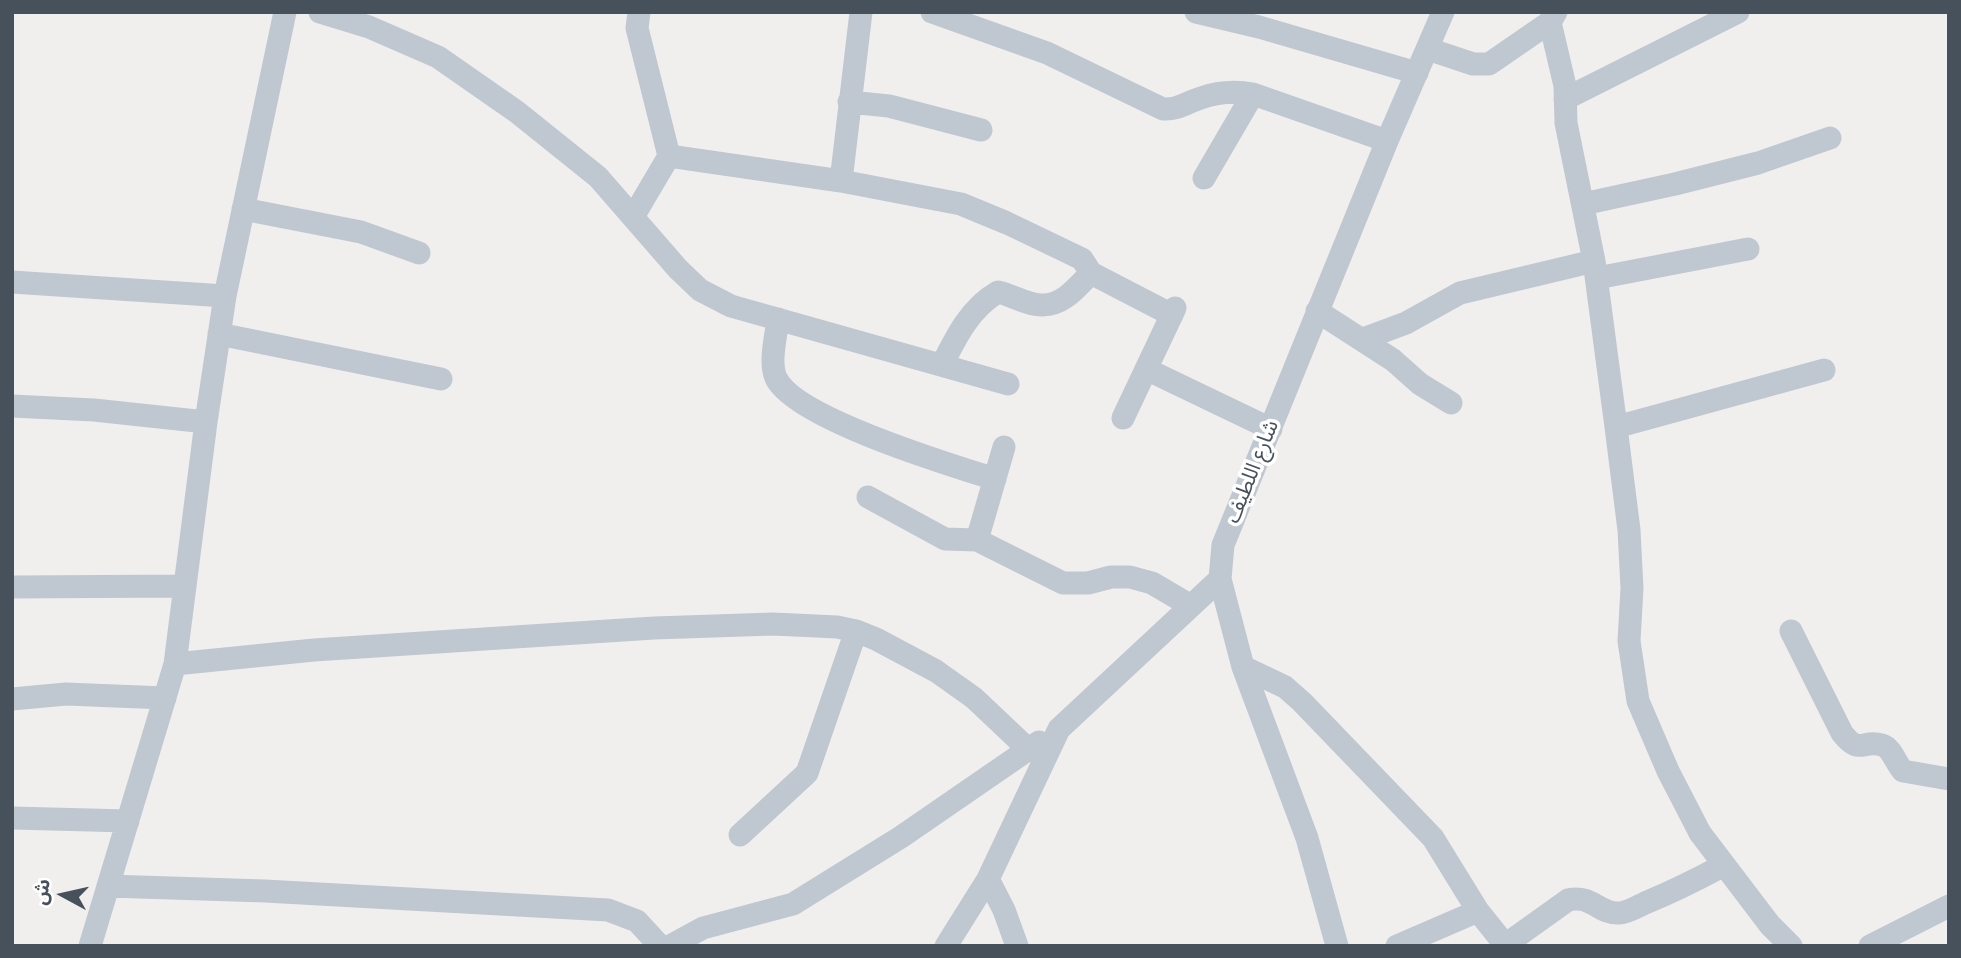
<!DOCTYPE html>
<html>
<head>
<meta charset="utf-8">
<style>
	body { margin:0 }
	#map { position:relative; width:1961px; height:958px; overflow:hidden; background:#f1efee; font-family:Poppins,"Noto Sans Arabic",sans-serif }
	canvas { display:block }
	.frame { position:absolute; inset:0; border:14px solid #47515c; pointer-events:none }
	.north { position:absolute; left:28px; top:860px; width:70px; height:70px; -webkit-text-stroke:5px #fff; paint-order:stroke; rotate:278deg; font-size:19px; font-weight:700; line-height:28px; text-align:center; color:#47515c }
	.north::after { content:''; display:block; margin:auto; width:24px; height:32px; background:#47515c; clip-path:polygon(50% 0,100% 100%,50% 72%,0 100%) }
</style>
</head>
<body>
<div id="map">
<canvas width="1961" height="958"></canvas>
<div class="frame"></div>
<div class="north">ش</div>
</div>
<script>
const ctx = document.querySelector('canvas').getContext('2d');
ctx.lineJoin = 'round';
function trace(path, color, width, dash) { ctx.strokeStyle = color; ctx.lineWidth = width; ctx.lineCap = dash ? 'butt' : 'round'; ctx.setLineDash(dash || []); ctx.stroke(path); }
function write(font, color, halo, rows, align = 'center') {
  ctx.font = font + ' Poppins,"Noto Sans Arabic",sans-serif'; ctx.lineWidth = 7; ctx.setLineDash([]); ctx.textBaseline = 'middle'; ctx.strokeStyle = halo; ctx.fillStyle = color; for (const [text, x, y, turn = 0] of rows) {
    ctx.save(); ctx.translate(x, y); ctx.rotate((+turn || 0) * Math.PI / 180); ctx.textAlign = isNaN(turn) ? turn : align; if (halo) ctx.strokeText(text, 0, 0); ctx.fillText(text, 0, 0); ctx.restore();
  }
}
trace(new Path2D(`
	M 320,12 L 369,27 L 438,57 L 517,112 L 598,177 L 678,269 L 700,290 L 731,306 L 1008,384
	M 932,12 L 1047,53 L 1163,109 C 1179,110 1187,102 1201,98 C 1218,92 1236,91 1253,94 L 1387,141
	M 1196,12 L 1259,27 L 1417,73
	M 1550,22 L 1565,86 L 1566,123 L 1594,261 L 1616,427 L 1629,530 L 1632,588 L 1629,641 L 1638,701 L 1668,771 L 1700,833 L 1770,925 L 1791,946
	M 1428,49 L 1473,64 L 1489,64 L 1550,22 L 1556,12
	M 1565,99 L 1738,12
	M 849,102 L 889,106 L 981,130
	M 669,156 L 841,181 L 961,204 L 1007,223 L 1082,259 L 1091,273 L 1172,315
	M 1204,178 L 1253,94
	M 841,181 L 861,12
	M 1583,204 L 1675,184 L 1758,163 L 1830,138
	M 243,209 L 361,232 L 419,253
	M 633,217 L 669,156 L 637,28 L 639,12
	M 1597,278 L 1748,249
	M 12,282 L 225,296
	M 1317,311 L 1393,360 L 1420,384 L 1451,403
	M 778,319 C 776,337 769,362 776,378 C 795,418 950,465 995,479
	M 219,334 L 441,379
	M 1363,339 L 1406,323 L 1460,293 L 1594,261
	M 942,365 C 956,337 970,308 998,292 C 1012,295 1027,305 1041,305 C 1063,306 1077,287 1091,273
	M 1146,369 L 1271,429
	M 12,406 L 94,410 L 206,422
	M 1123,418 L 1175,308
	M 1616,427 L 1824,370
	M 868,497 L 945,539 L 977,540 L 1063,583 L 1088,583 L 1111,577 L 1130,577 L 1152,583 L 1191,606
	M 977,540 L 1004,447
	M 12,587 L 185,586
	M 1791,631 L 1842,733 C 1860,756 1862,739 1882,745 C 1892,748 1896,764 1903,771 L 1949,779
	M 175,664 L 314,650 L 654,628 L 773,624 L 837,627 L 856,631 L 876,639 L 936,671 L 974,698 L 1029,750
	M 1243,667 L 1285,687 L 1302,702 L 1433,838 L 1478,911 L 1506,946
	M 12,699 L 66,694 L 165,698
	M 12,818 L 128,821
	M 740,835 L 807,773 L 856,631
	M 988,879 L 1004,910 L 1017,946
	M 108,886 L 265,891 L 608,910 L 637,921 L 660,946
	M 1505,945 L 1568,900 C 1592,894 1598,914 1619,913 C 1627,913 1637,907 1645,903 C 1672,892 1698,879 1724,865
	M 90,946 L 175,664 L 206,422 L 225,296 L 285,12
	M 670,946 L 703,928 L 793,904 L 901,837 L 1039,742
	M 946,946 L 988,879 L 1059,729 L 1220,579
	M 1337,946 L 1307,838 L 1243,667 L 1220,579 L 1223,545 L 1387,141 L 1443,12
	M 1397,946 L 1478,911
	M 1870,946 L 1949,906`), '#bfc8d0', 23);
write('21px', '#47515c', '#fff', [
	["شارع اللطيف",1253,472,-68]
]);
</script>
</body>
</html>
